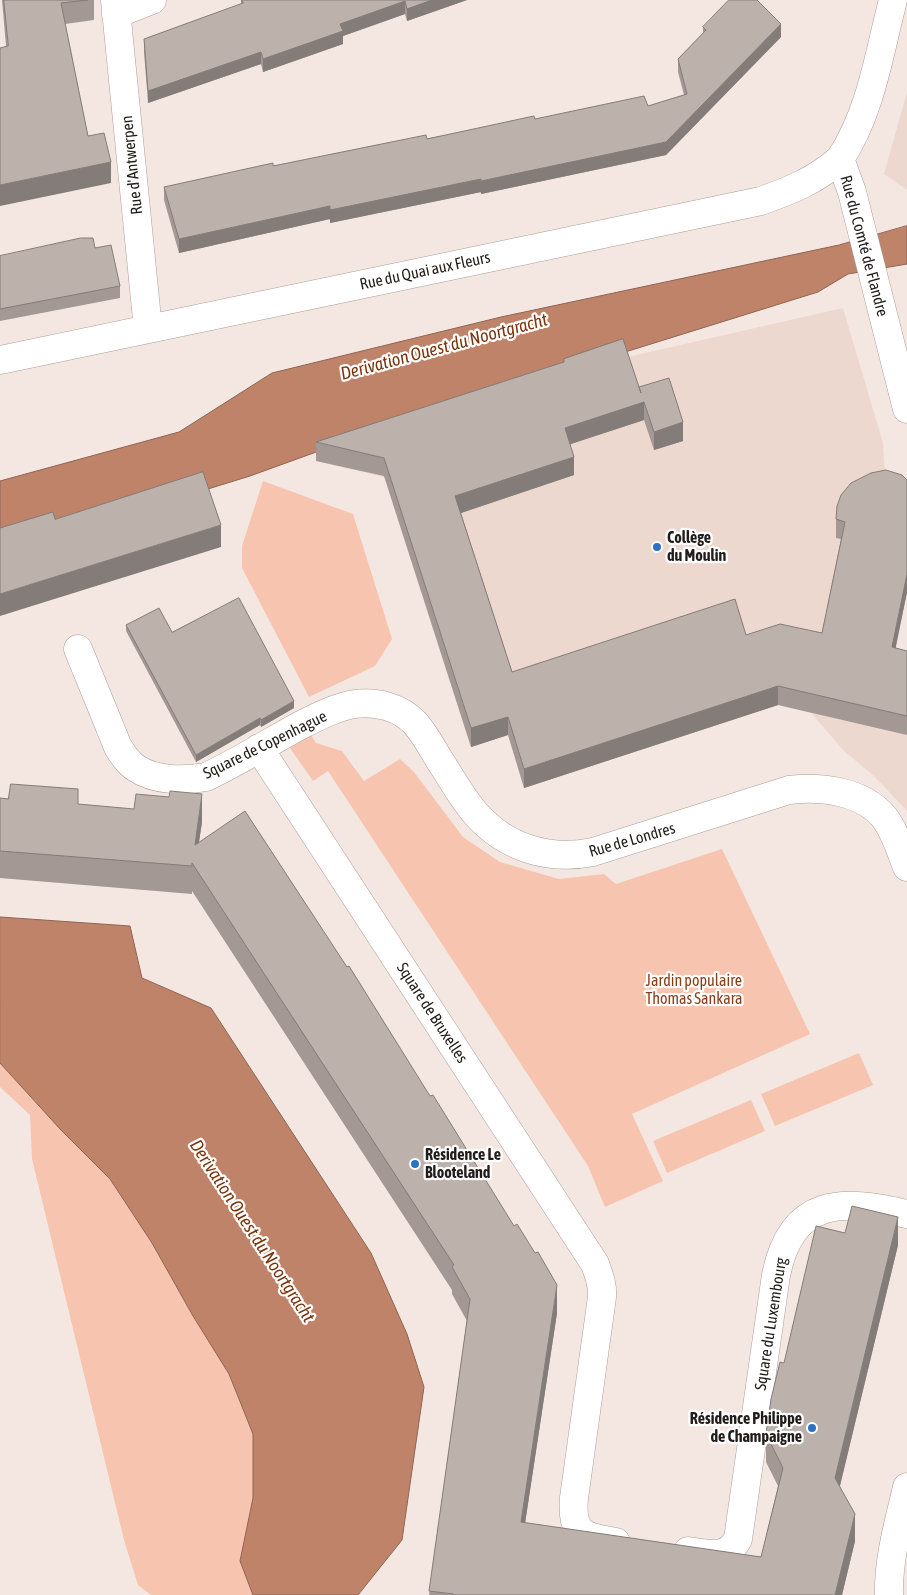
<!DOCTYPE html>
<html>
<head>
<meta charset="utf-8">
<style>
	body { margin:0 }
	canvas { display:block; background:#f4e7e2 }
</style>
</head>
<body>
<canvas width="907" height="1595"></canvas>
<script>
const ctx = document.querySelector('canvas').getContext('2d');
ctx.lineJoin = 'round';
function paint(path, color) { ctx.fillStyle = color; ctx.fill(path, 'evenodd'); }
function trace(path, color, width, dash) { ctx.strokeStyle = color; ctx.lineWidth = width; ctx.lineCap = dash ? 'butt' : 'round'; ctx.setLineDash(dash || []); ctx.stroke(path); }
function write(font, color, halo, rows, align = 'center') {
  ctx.font = font + ' "Asap Condensed",sans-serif'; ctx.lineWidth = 4.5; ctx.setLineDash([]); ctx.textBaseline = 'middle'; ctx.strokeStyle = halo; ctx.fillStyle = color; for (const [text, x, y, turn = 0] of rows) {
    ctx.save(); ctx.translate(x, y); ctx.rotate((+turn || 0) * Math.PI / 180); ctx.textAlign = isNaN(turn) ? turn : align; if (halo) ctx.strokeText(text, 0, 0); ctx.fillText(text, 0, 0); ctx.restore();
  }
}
paint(new Path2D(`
	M 907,92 L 907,190 L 884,174 Z
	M 843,308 L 883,443 L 886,489 L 907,498 L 907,592 L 892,666 L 907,670 L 907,811 L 875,777 L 844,751 L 811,713 L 787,707 L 790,693 L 524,788 L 508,735 L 471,747 L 384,477 L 316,461 L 546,386 L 623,358 Z`), '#ecd8cf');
paint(new Path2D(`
	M 263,481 L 353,514 L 392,639 L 375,666 L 309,697 L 242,568 L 242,546 Z
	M 311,735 L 316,743 L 342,751 L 364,781 L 400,759 L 414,772 L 463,837 L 500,862 L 559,879 L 604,874 L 616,884 L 722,849 L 810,1034 L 632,1114 L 663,1181 L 605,1207 L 588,1166 L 328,771 L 313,781 L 290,748 Z
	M 859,1053 L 873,1085 L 775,1126 L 761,1094 Z
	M 0,1063 L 60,1129 L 110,1179 L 152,1243 L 193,1316 L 229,1374 L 253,1434 L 253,1498 L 240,1561 L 253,1595 L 151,1595 L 138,1585 L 124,1540 L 32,1159 L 30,1115 L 0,1087 Z
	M 751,1100 L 765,1131 L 667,1173 L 653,1141 Z`), '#f7c5af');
const water = new Path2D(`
	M 907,226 L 907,264 L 848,274 L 818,292 L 487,395 L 319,451 L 250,476 L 56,536 L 0,546 L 0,481 L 179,432 L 272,373 L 501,317 L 839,245 Z
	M 0,917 L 130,926 L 142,978 L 211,1008 L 371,1253 L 407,1334 L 424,1387 L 402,1540 L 358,1595 L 253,1595 L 240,1561 L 253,1498 L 253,1434 L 229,1374 L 193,1316 L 152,1243 L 110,1179 L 60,1129 L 0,1063 Z`);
paint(water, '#be8369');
trace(water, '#8f6452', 1);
const minor = new Path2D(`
	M 115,0 L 148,329
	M 893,0 C 879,54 871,112 840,159 L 852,192 L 907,409
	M 116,14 L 152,0
	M 0,360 L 761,201 C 791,190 815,181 840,159
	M 78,649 L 118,747 C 123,755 128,763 136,768 C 155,781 184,781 206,777 C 238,762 268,743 299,726 C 317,717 336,707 355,704 C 376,701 400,707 415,723 C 425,734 432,748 440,761 C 452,779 462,798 476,814 C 506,848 549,861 593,852 L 789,790 C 821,786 862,791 884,817 C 895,831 900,850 907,867
	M 259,748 L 595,1264 C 599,1275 603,1285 602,1297 L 574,1498 C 571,1535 584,1537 616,1542
	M 688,1551 C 708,1554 727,1560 738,1539 L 776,1275 C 792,1197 842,1199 907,1214
	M 889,1595 C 888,1559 899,1522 907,1487`);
trace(minor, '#aa9e99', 29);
trace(minor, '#fff', 28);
paint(new Path2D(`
	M 2,0 L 94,0 L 94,20 L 65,24 L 88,136 L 111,183 L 6,46 Z
	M 241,0 L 467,0 L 407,21 L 405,14 L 343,36 L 343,44 L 263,72 L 261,64 L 148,103 L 144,52 L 144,39 L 241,4 Z
	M 703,27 L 781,37 L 666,155 L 481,194 L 481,192 L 330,223 L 330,219 L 179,253 L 164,200 L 164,187 L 273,166 L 535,119 L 648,106 L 684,95 L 678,72 L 678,59 L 703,34 Z
	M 95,248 L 120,286 L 120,298 L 0,321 L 0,256 Z
	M 564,359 L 639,388 L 683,441 L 654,450 L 644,420 L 570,444 L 574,475 L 461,513 L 512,672 L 746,635 L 822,633 L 841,539 L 836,538 L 836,519 L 907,480 L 907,592 L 895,648 L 907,651 L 907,735 L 778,705 L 524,788 L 508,735 L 471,747 L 384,476 L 316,461 L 316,442 L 564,362 Z
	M 126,625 L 172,632 L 294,708 L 261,727 L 260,725 L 196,762 L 126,631 Z
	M 0,798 L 78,804 L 202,822 L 199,842 L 557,1313 L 525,1523 L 761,1557 L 778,1486 L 766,1462 L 766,1434 L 784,1363 L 845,1233 L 898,1245 L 840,1486 L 855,1541 L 842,1595 L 429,1595 L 467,1321 L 452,1294 L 452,1290 L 192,891 L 192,894 L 0,878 Z`), '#a39894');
paint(new Path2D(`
	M 432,0 L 467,0 L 407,21 L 407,9 Z
	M 405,1 L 405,14 L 343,36 L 343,44 L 263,72 L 263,59 L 340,24 Z
	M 781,24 L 781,37 L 666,155 L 481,194 L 481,181 L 666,142 Z
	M 261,52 L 261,64 L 148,103 L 148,91 Z
	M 111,162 L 111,183 L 0,206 L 0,185 Z
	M 481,179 L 481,192 L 330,223 L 330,210 Z
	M 330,206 L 330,219 L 179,253 L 179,239 Z
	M 644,402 L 644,420 L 565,446 L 565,428 Z
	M 683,422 L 683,441 L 654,450 L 654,432 Z
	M 574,457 L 574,475 L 455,515 L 455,496 Z
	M 221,525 L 221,547 L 0,616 L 0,594 Z
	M 907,574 L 907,592 L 892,666 L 892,647 Z
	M 778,686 L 778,705 L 524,788 L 524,769 Z
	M 294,701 L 294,708 L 261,727 L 261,720 Z
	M 508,717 L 508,735 L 471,747 L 471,728 Z
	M 260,718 L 260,725 L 196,762 L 196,755 Z
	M 202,794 L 202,822 L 195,868 L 195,845 Z
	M 898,1217 L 898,1245 L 835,1506 L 835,1478 Z
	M 557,1285 L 557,1313 L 521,1550 L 521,1522 Z
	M 855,1514 L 855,1541 L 842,1595 L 835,1595 Z`), '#847c78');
const building = new Path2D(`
	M 4,0 L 88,0 L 61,3 L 88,136 L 104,133 L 111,162 L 0,185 L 0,48 L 8,46 Z
	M 242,0 L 432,0 L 407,9 L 405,1 L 340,24 L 343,31 L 263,59 L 261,52 L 148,91 L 144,39 L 243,3 Z
	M 729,0 L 757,0 L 781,24 L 666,142 L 481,181 L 481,179 L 330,210 L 330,206 L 179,239 L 164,187 L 273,163 L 273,166 L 426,135 L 427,139 L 534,116 L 535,119 L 644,96 L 648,106 L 687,94 L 678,59 L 706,30 L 703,27 Z
	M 81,238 L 93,238 L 95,248 L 111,245 L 120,286 L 0,309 L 0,256 Z
	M 623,339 L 641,393 L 639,387 L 669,378 L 683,422 L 654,432 L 644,402 L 565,428 L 574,457 L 455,496 L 512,672 L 735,599 L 746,635 L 780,624 L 822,633 L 845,522 L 836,519 L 837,506 L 841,495 L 851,483 L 871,473 L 886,470 L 902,475 L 907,480 L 907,574 L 892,647 L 907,651 L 907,716 L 778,686 L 524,769 L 508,717 L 471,728 L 384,458 L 316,442 L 564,362 L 564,359 Z
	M 203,472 L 221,525 L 0,594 L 0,528 L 53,512 L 55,519 Z
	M 239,598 L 294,701 L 261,720 L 260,718 L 196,755 L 126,625 L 159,608 L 172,632 Z
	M 11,784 L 78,789 L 78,804 L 134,809 L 136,794 L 169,797 L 170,791 L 202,794 L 195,845 L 245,811 L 347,967 L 349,966 L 430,1096 L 433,1095 L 514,1226 L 517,1224 L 535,1253 L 538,1252 L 557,1285 L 521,1522 L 761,1557 L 783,1468 L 766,1434 L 771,1399 L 780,1362 L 784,1363 L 816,1226 L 845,1233 L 852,1206 L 898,1217 L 835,1478 L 855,1514 L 835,1595 L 453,1595 L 453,1594 L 429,1591 L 470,1299 L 452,1267 L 454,1265 L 192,863 L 192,866 L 0,851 L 0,798 L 8,799 Z`);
paint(building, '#bdb1ac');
trace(building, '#847c78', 1);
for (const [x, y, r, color] of [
	[657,547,5,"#2b72c3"],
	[415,1164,5,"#2b72c3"],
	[812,1428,5,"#2b72c3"]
]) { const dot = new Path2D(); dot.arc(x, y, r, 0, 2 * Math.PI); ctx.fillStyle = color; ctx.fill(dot); trace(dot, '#fff', 2); }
write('16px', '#221d1b', '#fff', [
	["Rue d'Antwerpen",132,165,-96],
	["Rue du Comté de Flandre",864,246,75],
	["Rue du Quai aux Fleurs",425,271,-12],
	["Square de Copenhague",265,745,-26],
	["Rue de Londres",632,840,-16],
	["Square de Bruxelles",432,1013,57],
	["Square du Luxembourg",771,1324,-81]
]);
write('bold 16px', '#221d1b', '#fff', [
	["Collège",667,538],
	["du Moulin",667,556],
	["Résidence Le",425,1155],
	["Blooteland",425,1173],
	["Résidence Philippe",802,1419,"right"],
	["de Champaigne",802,1437,"right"]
], 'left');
write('16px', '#893e1a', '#fff', [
	["Jardin populaire",694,981],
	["Thomas Sankara",694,999]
]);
write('italic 18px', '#7d340d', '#fff', [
	["Derivation Ouest du Noortgracht",444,347,-15],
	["Derivation Ouest du Noortgracht",252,1231,57]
]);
</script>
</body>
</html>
